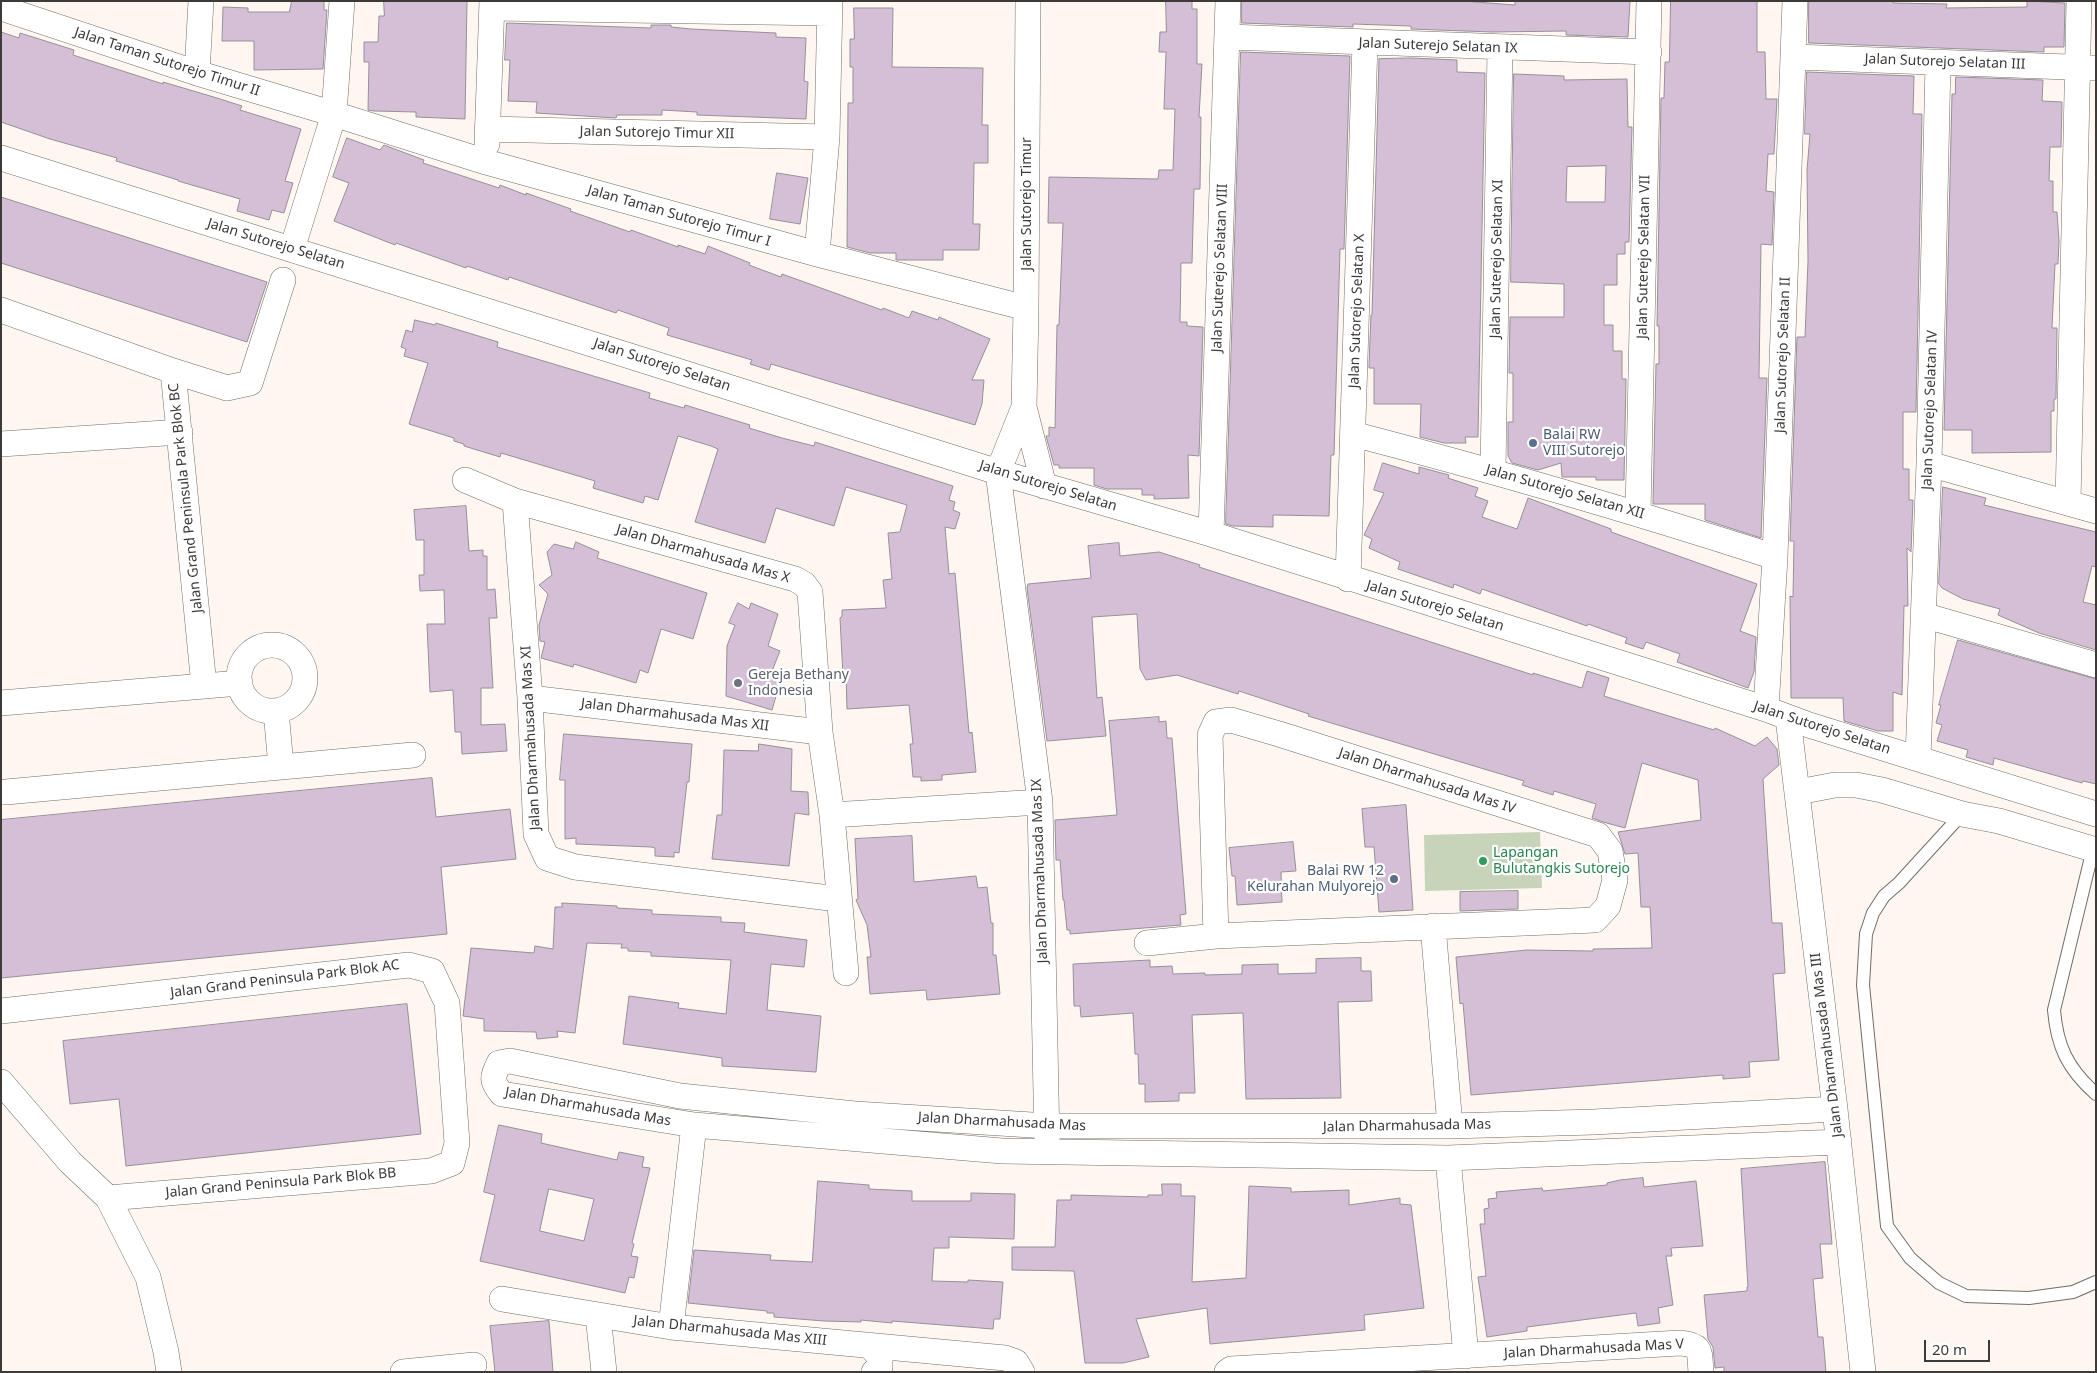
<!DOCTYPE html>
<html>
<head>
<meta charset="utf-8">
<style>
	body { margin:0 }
	#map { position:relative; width:2097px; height:1373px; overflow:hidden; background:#fef7f1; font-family:"Noto Sans",sans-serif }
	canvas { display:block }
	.frame { position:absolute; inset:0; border:2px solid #3d3a38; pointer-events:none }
	.scale { position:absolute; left:1924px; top:1340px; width:66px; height:22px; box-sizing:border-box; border:2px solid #3d3a38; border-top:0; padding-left:6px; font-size:15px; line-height:18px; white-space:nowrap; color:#3d3a38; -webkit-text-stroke:4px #fff; paint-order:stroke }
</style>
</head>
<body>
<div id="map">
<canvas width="2097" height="1373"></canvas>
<div class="frame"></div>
<div class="scale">20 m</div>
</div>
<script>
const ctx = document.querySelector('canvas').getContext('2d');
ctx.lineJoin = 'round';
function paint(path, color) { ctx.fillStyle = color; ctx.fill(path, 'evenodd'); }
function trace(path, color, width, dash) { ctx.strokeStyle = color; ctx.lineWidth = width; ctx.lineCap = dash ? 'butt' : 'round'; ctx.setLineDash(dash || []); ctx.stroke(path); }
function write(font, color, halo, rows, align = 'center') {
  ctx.font = font + ' "Noto Sans",sans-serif'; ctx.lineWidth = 4.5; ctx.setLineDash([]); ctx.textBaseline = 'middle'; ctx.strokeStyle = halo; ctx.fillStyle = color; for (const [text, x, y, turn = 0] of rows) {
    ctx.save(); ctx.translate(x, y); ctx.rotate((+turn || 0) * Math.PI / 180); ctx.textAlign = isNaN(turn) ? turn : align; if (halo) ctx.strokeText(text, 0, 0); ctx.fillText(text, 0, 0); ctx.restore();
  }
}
paint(new Path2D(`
	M 1540,832 L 1542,888 L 1425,891 L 1424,835 Z`), '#c8d4b9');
const building = new Path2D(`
	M 292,1 L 324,1 L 324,10 L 327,10 L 323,69 L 254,70 L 254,41 L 222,41 L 223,7 L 248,8 L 248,12 L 289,12 Z
	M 384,1 L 467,1 L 465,119 L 416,117 L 416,112 L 374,111 L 368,110 L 369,62 L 364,62 L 364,42 L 378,42 L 379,16 L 384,16 Z
	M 1166,1 L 1192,1 L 1192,9 L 1197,9 L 1197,64 L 1202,64 L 1199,117 L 1201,117 L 1200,189 L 1194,189 L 1192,263 L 1181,263 L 1180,322 L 1187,322 L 1187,326 L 1203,327 L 1199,456 L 1188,455 L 1189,498 L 1154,499 L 1154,495 L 1142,495 L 1142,489 L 1107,489 L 1094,485 L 1094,468 L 1059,468 L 1059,465 L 1054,465 L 1046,436 L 1049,436 L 1049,427 L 1055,428 L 1057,325 L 1059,325 L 1063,223 L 1048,223 L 1049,177 L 1158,179 L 1159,170 L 1173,170 L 1175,109 L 1164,109 L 1166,52 L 1159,52 L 1160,32 L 1166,32 Z
	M 1242,1 L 1463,1 L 1515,5 L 1515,1 L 1630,1 L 1628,37 L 1566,35 L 1566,31 L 1492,32 L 1411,29 L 1411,26 L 1353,24 L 1353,27 L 1242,23 Z
	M 1671,1 L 1757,1 L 1757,52 L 1765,52 L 1766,99 L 1777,99 L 1774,154 L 1768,154 L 1766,191 L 1774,192 L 1772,245 L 1761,244 L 1759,378 L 1767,378 L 1761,538 L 1705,520 L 1705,504 L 1653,504 L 1656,364 L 1659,364 L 1659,326 L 1657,326 L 1661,98 L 1664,98 L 1665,62 L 1669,62 Z
	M 1809,1 L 1893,1 L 1893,3 L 1947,4 L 1946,8 L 2027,7 L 2027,1 L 2065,3 L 2064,47 L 2044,47 L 2044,52 L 1809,43 Z
	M 854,8 L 893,8 L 892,67 L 983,68 L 982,125 L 988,125 L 988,163 L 974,163 L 973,224 L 980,224 L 979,250 L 943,250 L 943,260 L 896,260 L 896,253 L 870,253 L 847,247 L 848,103 L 853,103 L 853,67 L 850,67 L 850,39 L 854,39 Z
	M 507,23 L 651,28 L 651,25 L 671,25 L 671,27 L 691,29 L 776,33 L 776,37 L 806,38 L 804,81 L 808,82 L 806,119 L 697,115 L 697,112 L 662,110 L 662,115 L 617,115 L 616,118 L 536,113 L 537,102 L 508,101 L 510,60 L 505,60 Z
	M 1,32 L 19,38 L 20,33 L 74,50 L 73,55 L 163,84 L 163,82 L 217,98 L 242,106 L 240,110 L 301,129 L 285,181 L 293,183 L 284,213 L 272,210 L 269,220 L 237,211 L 240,199 L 178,181 L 178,180 L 116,161 L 117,158 L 50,139 L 1,122 Z
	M 1241,52 L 1350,56 L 1344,249 L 1340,249 L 1334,455 L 1331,455 L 1329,516 L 1273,515 L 1273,527 L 1233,526 L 1226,524 Z
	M 1411,58 L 1457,60 L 1457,72 L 1485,73 L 1478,437 L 1465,437 L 1466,443 L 1444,443 L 1420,437 L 1421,404 L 1374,404 L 1374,368 L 1369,368 L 1369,365 L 1371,315 L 1372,315 L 1379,59 Z
	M 1807,72 L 1914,76 L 1913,114 L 1922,114 L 1916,412 L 1903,412 L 1903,469 L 1909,469 L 1909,500 L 1913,500 L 1911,552 L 1907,548 L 1908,606 L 1904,606 L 1902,695 L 1893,692 L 1893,731 L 1878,731 L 1844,721 L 1843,698 L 1791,698 L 1790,596 L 1793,597 L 1794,541 L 1790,541 L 1797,337 L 1805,337 L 1808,261 L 1807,170 L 1810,134 L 1805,134 Z
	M 1514,74 L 1564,76 L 1564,80 L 1627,79 L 1628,127 L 1632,127 L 1629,242 L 1625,242 L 1625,254 L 1617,254 L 1617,285 L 1604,285 L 1604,325 L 1613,325 L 1613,351 L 1622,351 L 1622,379 L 1626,379 L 1624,480 L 1596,480 L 1596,477 L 1562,477 L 1561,463 L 1538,470 L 1512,463 L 1508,456 L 1508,422 L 1513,422 L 1513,373 L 1509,373 L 1510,317 L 1564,317 L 1564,284 L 1511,282 ZM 1606,166 L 1605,202 L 1566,202 L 1567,167 Z
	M 1956,77 L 2043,80 L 2042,101 L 2062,102 L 2061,147 L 2050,147 L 2049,181 L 2053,181 L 2053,212 L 2057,212 L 2059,241 L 2058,264 L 2055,264 L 2052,328 L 2057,328 L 2056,399 L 2054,399 L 2054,411 L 2051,411 L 2051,452 L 1972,453 L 1972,430 L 1944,430 L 1952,94 L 1955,94 Z
	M 347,138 L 380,150 L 384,145 L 424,160 L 423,163 L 499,188 L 500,185 L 526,195 L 526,193 L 571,209 L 570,211 L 630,232 L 631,230 L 678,247 L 678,245 L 705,254 L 708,246 L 750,263 L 749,265 L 781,277 L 782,274 L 882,310 L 883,308 L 909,318 L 912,311 L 938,320 L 939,317 L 990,339 L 972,380 L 984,380 L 982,404 L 975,425 L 771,364 L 769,370 L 750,364 L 752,360 L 667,335 L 669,328 L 618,310 L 616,313 L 509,277 L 508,280 L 467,266 L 466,268 L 396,243 L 395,245 L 334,221 L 349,183 L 333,177 Z
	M 777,173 L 808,178 L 800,224 L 770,219 Z
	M 1,197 L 267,282 L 247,342 L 1,263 Z
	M 415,320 L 435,325 L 436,323 L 498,342 L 497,347 L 650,393 L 649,398 L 684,408 L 685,405 L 750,425 L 749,428 L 782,438 L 814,446 L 815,442 L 953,486 L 949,500 L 955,502 L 953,510 L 960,513 L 955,529 L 945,527 L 949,574 L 955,573 L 969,733 L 972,732 L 976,772 L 942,775 L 942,780 L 921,781 L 921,777 L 913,777 L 910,744 L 913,744 L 909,705 L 847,709 L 846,675 L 843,676 L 840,618 L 842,616 L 842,610 L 886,608 L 883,580 L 892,579 L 888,533 L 900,532 L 907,505 L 846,487 L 834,526 L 776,508 L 765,543 L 695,522 L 718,449 L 711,446 L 678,436 L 658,500 L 645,496 L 643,503 L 593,488 L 595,481 L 501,453 L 500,457 L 464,446 L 464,444 L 454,441 L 454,438 L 409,424 L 428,363 L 404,356 L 406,349 L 401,347 L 406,330 L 412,332 Z
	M 1383,463 L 1419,474 L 1419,467 L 1449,475 L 1448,478 L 1478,488 L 1475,496 L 1488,501 L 1482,517 L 1517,529 L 1528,498 L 1611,529 L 1611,532 L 1757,584 L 1740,631 L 1756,637 L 1754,672 L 1748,688 L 1677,662 L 1680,654 L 1646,642 L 1643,649 L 1625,643 L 1627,638 L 1588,624 L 1587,626 L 1482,589 L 1480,594 L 1454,584 L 1453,588 L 1398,569 L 1400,562 L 1369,548 L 1372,539 L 1364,535 L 1384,493 L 1374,490 Z
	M 1943,487 L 1986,498 L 1984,505 L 2096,532 L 2096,567 L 2092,566 L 2083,602 L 2096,605 L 2096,650 L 2039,633 L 1998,615 L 2000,609 L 1963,599 L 1942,588 L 1939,584 Z
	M 466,506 L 469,551 L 483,550 L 483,556 L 487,556 L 487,590 L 495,589 L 497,618 L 489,618 L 493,688 L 481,688 L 481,725 L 505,724 L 507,751 L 462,754 L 461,732 L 455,732 L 453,690 L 430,692 L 427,624 L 445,624 L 444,590 L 420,591 L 419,575 L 424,575 L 424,540 L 416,540 L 414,510 Z
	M 576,542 L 599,552 L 597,558 L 707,593 L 693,639 L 661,629 L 648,673 L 640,670 L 636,683 L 574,664 L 573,667 L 541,658 L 545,642 L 540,641 L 539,625 L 548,594 L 539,585 L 552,575 L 547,552 L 554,544 L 573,549 Z
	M 1119,543 L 1120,556 L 1159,552 L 1200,565 L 1199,567 L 1533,675 L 1533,673 L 1582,688 L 1587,671 L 1609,678 L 1604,696 L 1714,730 L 1715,728 L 1755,746 L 1767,737 L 1777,749 L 1779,765 L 1763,779 L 1772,923 L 1782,923 L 1785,973 L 1773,974 L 1779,1060 L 1749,1062 L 1750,1077 L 1723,1079 L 1723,1075 L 1471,1095 L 1463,1003 L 1460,1004 L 1456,957 L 1527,950 L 1593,951 L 1593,949 L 1652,948 L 1650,907 L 1641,907 L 1638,853 L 1625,854 L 1618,832 L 1701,820 L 1698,780 L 1642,763 L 1625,828 L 1603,822 L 1592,818 L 1596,804 L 1554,791 L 1553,795 L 1522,785 L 1524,781 L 1308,716 L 1309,714 L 1239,691 L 1238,694 L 1177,675 L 1146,680 L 1140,669 L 1137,614 L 1092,617 L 1097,698 L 1102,697 L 1106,736 L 1047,741 L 1027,588 L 1028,584 L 1091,578 L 1088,546 Z
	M 738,603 L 749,609 L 751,603 L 778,614 L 768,646 L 780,651 L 770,676 L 781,679 L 772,710 L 726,696 L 727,646 L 735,625 L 729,623 Z
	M 1958,640 L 2096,679 L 2096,784 L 2083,781 L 2082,783 L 1994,758 L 1993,765 L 1966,757 L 1968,750 L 1937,741 L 1942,725 L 1936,723 L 1941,705 L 1939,705 Z
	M 1159,717 L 1159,722 L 1166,721 L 1167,738 L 1172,738 L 1186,914 L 1180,915 L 1181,925 L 1070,934 L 1070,930 L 1067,930 L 1064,900 L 1063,900 L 1060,860 L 1056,860 L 1055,820 L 1117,815 L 1109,721 Z
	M 564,734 L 692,744 L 689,782 L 687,782 L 679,853 L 674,852 L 674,857 L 655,856 L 655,848 L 651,847 L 576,844 L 576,838 L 565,839 L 565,780 L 560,780 Z
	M 759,744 L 792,749 L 791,791 L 808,792 L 809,815 L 795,813 L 789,866 L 712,859 L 717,815 L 722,815 L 724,750 L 758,751 Z
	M 432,778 L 436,817 L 510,809 L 516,859 L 441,867 L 447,934 L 1,978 L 1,820 Z
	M 1406,805 L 1413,910 L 1379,912 L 1374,847 L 1365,847 L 1362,809 Z
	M 912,836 L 914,882 L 976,876 L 978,888 L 987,887 L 991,923 L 993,923 L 993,955 L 996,955 L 1000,994 L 927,1000 L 926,990 L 870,994 L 867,957 L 871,957 L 867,925 L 856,900 L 858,899 L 855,839 Z
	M 1293,842 L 1296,871 L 1281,872 L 1282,902 L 1237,905 L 1235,876 L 1232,876 L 1229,848 Z
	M 1518,891 L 1518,909 L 1460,911 L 1460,892 Z
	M 562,903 L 617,906 L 617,908 L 652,910 L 652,914 L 721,917 L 721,922 L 745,923 L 744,932 L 807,940 L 804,967 L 771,964 L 767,1010 L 821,1016 L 816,1072 L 722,1066 L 722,1058 L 623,1044 L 629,996 L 679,1003 L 678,1008 L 726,1014 L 731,960 L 651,956 L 651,952 L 628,951 L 628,948 L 621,948 L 622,944 L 587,943 L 575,1033 L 557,1031 L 558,1037 L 537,1039 L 536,1032 L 484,1031 L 484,1019 L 463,1016 L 471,948 L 534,953 L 535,946 L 553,949 L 555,907 L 562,907 Z
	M 1361,958 L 1361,971 L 1371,971 L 1372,1001 L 1338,1002 L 1341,1098 L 1246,1099 L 1243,1013 L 1192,1015 L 1195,1093 L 1179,1093 L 1179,1101 L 1145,1102 L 1145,1084 L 1139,1084 L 1138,1054 L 1135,1054 L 1133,1013 L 1081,1017 L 1080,1006 L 1074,1006 L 1073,964 L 1150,960 L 1150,967 L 1172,966 L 1173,974 L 1205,973 L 1205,975 L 1242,974 L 1242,965 L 1278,964 L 1278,974 L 1316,973 L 1316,959 Z
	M 407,1004 L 421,1134 L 126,1166 L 119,1099 L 70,1104 L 63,1041 Z
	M 499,1125 L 542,1134 L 541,1143 L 617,1160 L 619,1152 L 644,1157 L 642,1167 L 650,1168 L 632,1243 L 634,1244 L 631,1256 L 638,1257 L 634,1278 L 629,1277 L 625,1293 L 480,1261 L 495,1195 L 484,1192 ZM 549,1189 L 594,1199 L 584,1241 L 540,1231 Z
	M 1825,1162 L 1832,1244 L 1820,1244 L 1823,1278 L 1813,1279 L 1818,1337 L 1823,1337 L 1826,1372 L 1724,1372 L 1724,1367 L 1715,1368 L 1713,1347 L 1708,1339 L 1704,1295 L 1747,1291 L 1747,1287 L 1748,1287 L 1741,1169 Z
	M 1643,1178 L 1644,1187 L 1696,1181 L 1703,1246 L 1671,1248 L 1672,1256 L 1666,1256 L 1673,1305 L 1658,1308 L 1660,1323 L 1638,1326 L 1636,1313 L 1527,1327 L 1527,1331 L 1487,1337 L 1478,1277 L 1486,1276 L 1480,1224 L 1485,1224 L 1484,1209 L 1489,1208 L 1488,1199 L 1497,1198 L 1496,1192 L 1542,1188 L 1543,1191 L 1607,1185 L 1607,1183 L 1620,1180 Z
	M 818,1181 L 869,1185 L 869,1189 L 912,1191 L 912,1201 L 971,1201 L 971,1193 L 1015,1194 L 1014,1239 L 949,1237 L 949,1248 L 934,1248 L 932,1281 L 968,1282 L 968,1280 L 1003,1282 L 1000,1319 L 994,1319 L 993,1329 L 892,1321 L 892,1323 L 861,1320 L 861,1322 L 824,1321 L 774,1317 L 774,1313 L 767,1313 L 767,1311 L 688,1303 L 694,1250 L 771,1255 L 770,1260 L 812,1262 Z
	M 1162,1184 L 1181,1184 L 1181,1196 L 1195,1196 L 1192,1282 L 1246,1278 L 1249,1186 L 1291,1188 L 1291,1192 L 1349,1190 L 1349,1205 L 1400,1198 L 1400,1204 L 1411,1205 L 1424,1308 L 1364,1315 L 1365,1330 L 1210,1344 L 1207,1308 L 1136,1319 L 1149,1357 L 1123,1363 L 1085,1363 L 1074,1271 L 1012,1270 L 1012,1247 L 1055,1247 L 1057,1200 L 1071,1200 L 1071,1195 L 1148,1197 L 1148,1195 L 1162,1195 Z
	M 549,1321 L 553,1372 L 495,1372 L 490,1326 Z`);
paint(building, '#d4bfd7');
trace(building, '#969097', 1);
const service = new Path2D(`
	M 1962,814 L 1899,883 L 1884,896 L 1873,913 L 1866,934 L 1863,985 L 1887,1226 L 1910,1258 L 1925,1271 L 1939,1283 L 1966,1296 L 2029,1298 L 2073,1292 L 2096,1282
	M 2093,849 L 2054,1010 C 2057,1047 2068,1069 2096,1094`);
const minor = new Path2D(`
	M 1028,1 L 1026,308 L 1024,407 L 1044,486
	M 1,8 L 197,73 L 334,114 L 486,162 L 817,254 L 1026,308
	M 492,8 L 830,13
	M 1228,37 L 1649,52
	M 1794,57 L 2096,68
	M 197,73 L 201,1
	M 487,129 L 827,137
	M 487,144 L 492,1
	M 1,158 L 998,472 L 1211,534 L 1766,709 L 1809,725 L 2096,814
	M 292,249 L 334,114 L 342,1
	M 817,254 L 827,137 L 830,1
	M 1,310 L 173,371 L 227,388 L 250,383 L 283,280
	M 173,371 L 204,686
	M 1353,434 C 1495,471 1635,512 1775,557
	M 1,444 L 180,432
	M 1929,464 L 2096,511
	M 1493,471 L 1500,48
	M 998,472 L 1040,802 L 1047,1142
	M 998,472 L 1024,407
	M 465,480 L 515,501 L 795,579 L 804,584 L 810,592 L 820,732 L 832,815 L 846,973
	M 515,501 L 530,698 L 536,834 L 547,858 L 575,867 L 838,899
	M 2068,503 L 2079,1
	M 1638,513 L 1649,1
	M 1211,534 L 1228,1
	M 1348,579 L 1365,43
	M 1923,615 L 2096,665
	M239 678a33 33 0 1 1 66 0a33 33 0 1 1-66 0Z
	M 530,698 L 820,732
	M 1,703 L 240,683
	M 1766,709 L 1775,557 L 1795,1
	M 276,711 L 281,766
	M 1788,718 L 1835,1109 L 1863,1372
	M 1918,758 L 1929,464 L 1938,62
	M 6,792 L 413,755
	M 1798,792 L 1835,785 L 1856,785 L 1882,790 L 1962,814 L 1999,821 L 2096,850
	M 832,815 L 1040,802
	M 1433,926 L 1450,1126
	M 1147,943 L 1216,936 L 1595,920 L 1608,906 L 1615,880 L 1610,851 L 1598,835 L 1279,734 L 1231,720 L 1216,722 L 1210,735 L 1216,936
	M 1,1011 L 409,965 L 432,971 L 447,1003 L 457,1143 L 452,1163 L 431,1171 L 108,1198
	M 1,1082 L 70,1162 L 108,1198 L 148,1277 L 166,1352 L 169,1372
	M 1835,1109 L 1594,1122 L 1450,1126 L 1048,1126 L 855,1114 L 680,1096 L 510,1061 L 499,1063 C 492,1078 491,1081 502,1094 L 694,1125 L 1002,1151 L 1448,1158 L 1839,1142
	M 1448,1158 L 1466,1356
	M 502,1299 L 671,1327 L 1005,1358 L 1016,1362 L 1022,1372
	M 598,1315 L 604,1372
	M 671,1327 L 694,1125
	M 869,1345 L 880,1357 L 880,1367 L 874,1372
	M 403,1372 L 474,1365
	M 1227,1372 L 1231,1369 L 1680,1343 C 1703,1345 1699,1352 1701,1372`);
trace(service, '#736d68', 14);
trace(minor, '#736d68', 26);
trace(service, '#fff', 12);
trace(minor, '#fff', 25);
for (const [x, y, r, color] of [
	[1533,443,5,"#5c6f8a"],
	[738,683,5,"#6b7280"],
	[1483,861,5,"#2e9e5b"],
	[1394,879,5,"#5c6f8a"]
]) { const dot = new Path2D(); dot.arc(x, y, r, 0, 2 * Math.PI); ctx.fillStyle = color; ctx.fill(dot); trace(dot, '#fff', 2); }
write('14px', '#3d3a38', '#fff', [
	["Jalan Suterejo Selatan IX",1438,46,2],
	["Jalan Taman Sutorejo Timur II",167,62,18],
	["Jalan Sutorejo Selatan III",1945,62,2],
	["Jalan Sutorejo Timur XII",657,133,1],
	["Jalan Sutorejo Timur",1027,204,-90],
	["Jalan Taman Sutorejo Timur I",679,216,16],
	["Jalan Sutorejo Selatan",276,244,17],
	["Jalan Suterejo Selatan VII",1644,257,-89],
	["Jalan Suterejo Selatan XI",1497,259,-89],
	["Jalan Suterejo Selatan VIII",1220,268,-88],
	["Jalan Sutorejo Selatan X",1357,311,-88],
	["Jalan Sutorejo Selatan II",1783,355,-88],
	["Jalan Sutorejo Selatan",662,365,18],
	["Jalan Sutorejo Selatan IV",1930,410,-88],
	["Jalan Sutorejo Selatan",1048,486,17],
	["Jalan Sutorejo Selatan XII",1565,492,16],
	["Jalan Grand Peninsula Park Blok BC",186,498,-96],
	["Jalan Dharmahusada Mas X",703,554,16],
	["Jalan Sutorejo Selatan",1435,606,17],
	["Jalan Dharmahusada Mas XII",675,715,7],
	["Jalan Sutorejo Selatan",1822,728,18],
	["Jalan Dharmahusada Mas XI",531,738,-93],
	["Jalan Dharmahusada Mas IV",1427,781,18],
	["Jalan Dharmahusada Mas IX",1040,871,-92],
	["Jalan Grand Peninsula Park Blok AC",285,979,-7],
	["Jalan Dharmahusada Mas III",1827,1045,-97],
	["Jalan Dharmahusada Mas",588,1107,10],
	["Jalan Dharmahusada Mas",1002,1122,3],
	["Jalan Dharmahusada Mas",1407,1126,-1],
	["Jalan Grand Peninsula Park Blok BB",281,1183,-5],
	["Jalan Dharmahusada Mas XIII",730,1331,6],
	["Jalan Dharmahusada Mas V",1594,1349,-3]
]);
write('14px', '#4e5e75', '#fff', [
	["Balai RW",1543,435],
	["VIII Sutorejo",1543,451],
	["Balai RW 12",1384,871,"right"],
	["Kelurahan Mulyorejo",1384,887,"right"]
], 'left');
write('14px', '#5b616d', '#fff', [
	["Gereja Bethany",748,675],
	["Indonesia",748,691]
], 'left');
write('14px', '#27864d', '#fff', [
	["Lapangan",1493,853],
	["Bulutangkis Sutorejo",1493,869]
], 'left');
</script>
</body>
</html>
